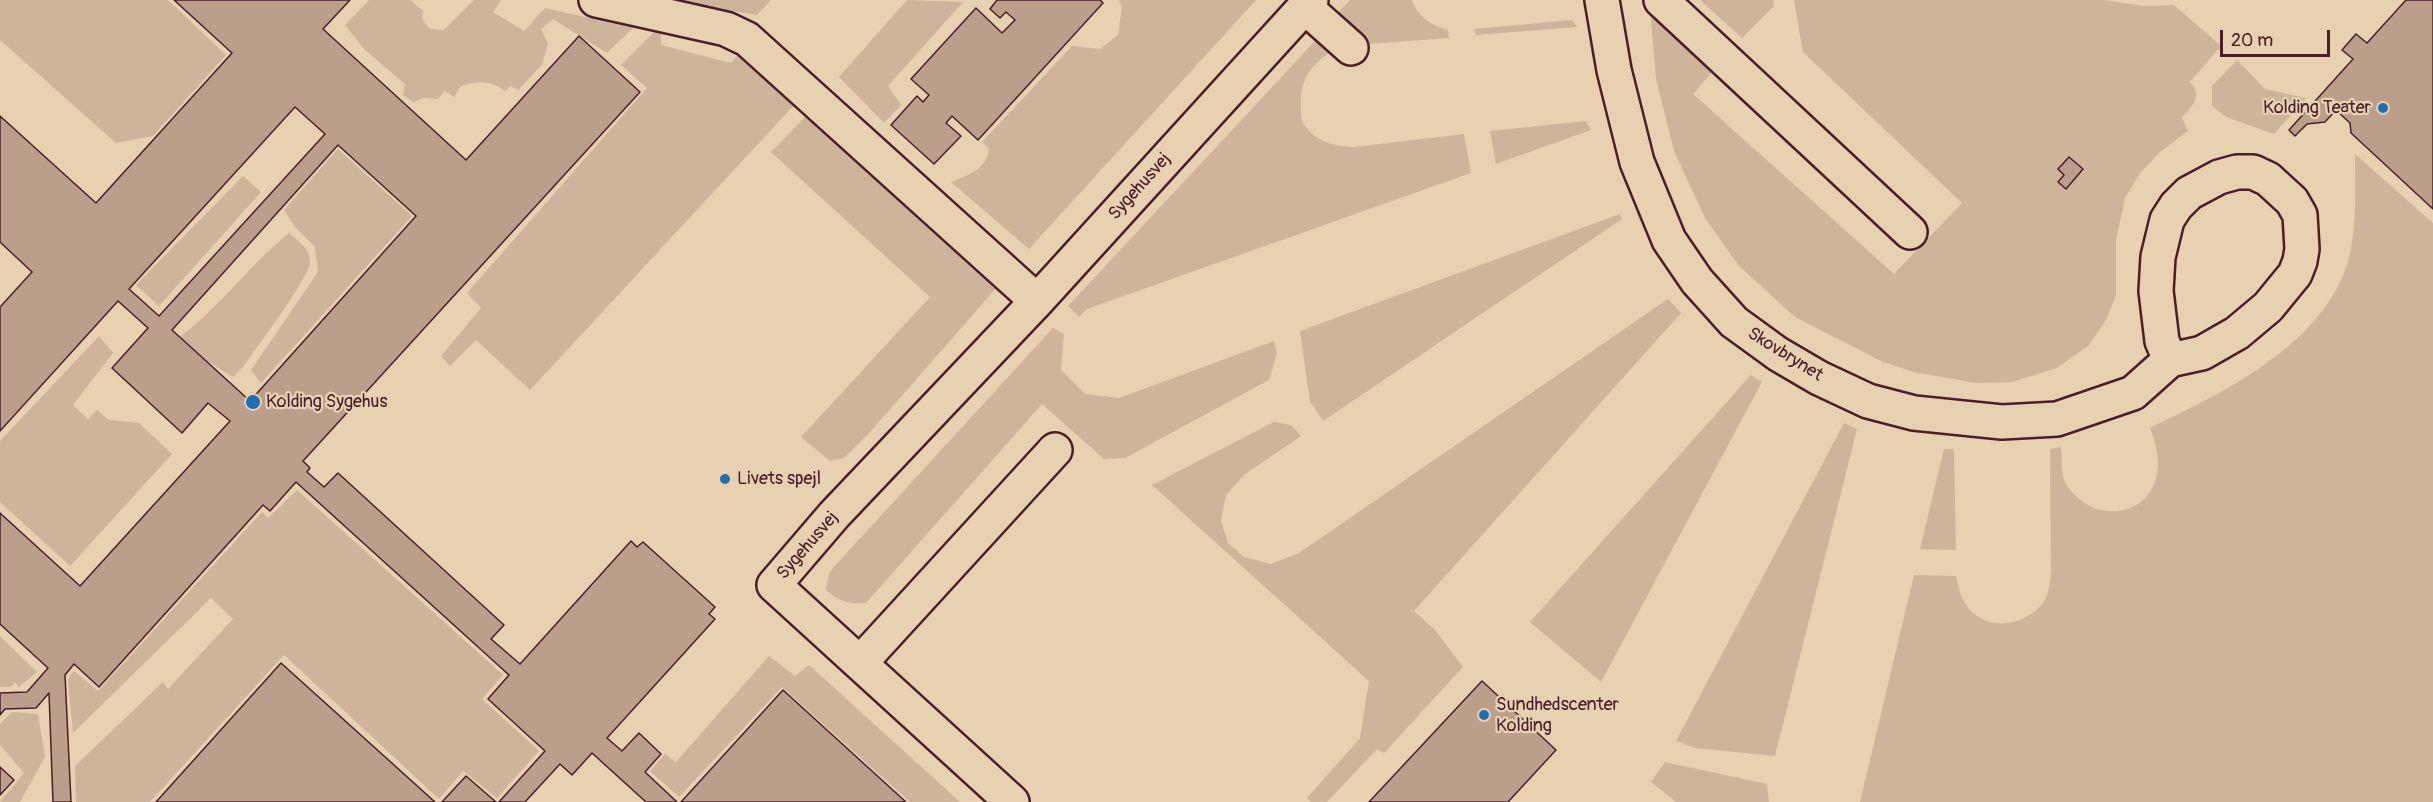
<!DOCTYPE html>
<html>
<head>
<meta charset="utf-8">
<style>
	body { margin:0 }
	#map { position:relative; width:2433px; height:802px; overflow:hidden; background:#e7d1b0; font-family:Pangolin,sans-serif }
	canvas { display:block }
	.scale { position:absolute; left:2220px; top:30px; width:110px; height:27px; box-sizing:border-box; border:3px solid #4a1f2b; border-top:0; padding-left:8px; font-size:18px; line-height:21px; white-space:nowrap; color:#4a1f2b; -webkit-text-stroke:4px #e7d1b0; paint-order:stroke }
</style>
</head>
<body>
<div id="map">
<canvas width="2433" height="802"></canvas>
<div class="scale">20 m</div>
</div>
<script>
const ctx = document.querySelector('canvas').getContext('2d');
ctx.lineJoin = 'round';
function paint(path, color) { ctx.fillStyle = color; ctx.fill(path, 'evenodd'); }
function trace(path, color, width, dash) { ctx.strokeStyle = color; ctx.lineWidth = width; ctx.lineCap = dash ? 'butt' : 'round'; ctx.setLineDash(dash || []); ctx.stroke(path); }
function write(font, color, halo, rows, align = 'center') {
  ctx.font = font + ' Pangolin,sans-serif'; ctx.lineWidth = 4.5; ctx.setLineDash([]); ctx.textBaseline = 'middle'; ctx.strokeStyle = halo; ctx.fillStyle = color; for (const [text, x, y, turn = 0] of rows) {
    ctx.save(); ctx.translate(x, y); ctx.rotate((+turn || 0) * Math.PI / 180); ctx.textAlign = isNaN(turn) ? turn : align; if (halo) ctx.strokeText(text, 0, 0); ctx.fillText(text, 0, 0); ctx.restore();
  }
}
paint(new Path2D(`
	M 0,0 L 168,0 L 226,55 L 153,136 L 116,143 L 0,40 Z
	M 369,0 L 410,0 L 423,11 L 422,19 L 430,29 L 444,30 L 474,0 L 501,0 L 493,12 L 524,31 L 545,8 L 633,28 L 607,53 L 553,19 L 541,29 L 548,43 L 542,65 L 518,90 L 511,86 L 505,91 C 492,80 477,81 461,86 L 454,97 L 445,91 L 438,99 L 424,98 L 413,102 L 403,95 L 405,84 L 364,49 L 345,25 Z
	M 668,0 L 771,0 L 757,15 Z
	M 907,0 L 963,2 L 888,86 L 901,105 L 884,123 L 839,77 Z
	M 1118,0 L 1256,0 L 1029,249 L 951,182 C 968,175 987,169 989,149 L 982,142 L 1072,46 L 1100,49 L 1118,35 L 1122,7 Z
	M 1350,0 L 1412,0 C 1417,16 1432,26 1448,30 L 1449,38 L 1369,44 L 1336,15 Z
	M 1700,0 L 1773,0 L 1774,6 L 1742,38 Z
	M 1794,0 L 2105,0 L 2143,6 L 2174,5 L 2221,46 L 2190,82 C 2203,94 2193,107 2182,117 L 2188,131 L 2160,152 L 2140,173 L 2125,198 L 2116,240 L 2116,295 L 2106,320 L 2089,345 L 2057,368 L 2012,382 L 1975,383 L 1914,372 L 1883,362 L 1795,317 L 1739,266 L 1705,218 L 1674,151 L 1656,79 L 1651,20 L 1653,13 L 1697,57 L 1714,70 L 1693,94 L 1894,274 L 1962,203 L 1803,52 Z
	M 1572,20 L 1577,27 L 1476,35 L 1474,29 Z
	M 655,31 L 661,33 L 661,45 L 731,63 L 738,54 L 796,103 L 530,390 L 476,340 L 450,366 L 441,356 L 481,308 L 467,293 L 647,88 L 621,65 Z
	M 1316,40 L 1330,53 C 1309,65 1299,84 1301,107 C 1301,112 1301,117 1302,121 C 1312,141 1335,147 1355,147 L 1464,134 L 1471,173 L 1087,309 L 1079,317 L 1068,306 Z
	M 2237,60 L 2265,89 L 2306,98 L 2274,134 L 2226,117 L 2212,106 L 2212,86 Z
	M 806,116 L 998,286 L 871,431 L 844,458 L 830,461 L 801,437 L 930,297 L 771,152 Z
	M 1586,121 L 1591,130 L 1496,164 L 1490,131 Z
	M 338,149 L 412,216 L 261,383 L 251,370 L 318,272 L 315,247 L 295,227 L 284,210 Z
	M 2355,154 L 2433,223 L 2433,802 L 1860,802 L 1914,575 L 1956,576 C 1958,585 1960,595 1965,603 C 1982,632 2023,628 2042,604 C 2049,595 2050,583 2051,572 L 2050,449 L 2061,447 C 2062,457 2061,470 2064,480 C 2067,487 2073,493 2078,498 C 2103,521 2147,514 2156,478 C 2161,461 2156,443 2150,428 C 2225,392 2329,342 2350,254 C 2357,221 2355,187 2355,154 Z
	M 243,176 L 261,192 L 159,306 L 136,285 Z
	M 1620,214 L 1622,219 L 1323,421 L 1310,402 L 1300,331 Z
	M 289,233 C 299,242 311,249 310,263 C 308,279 255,350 243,367 L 233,377 L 207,361 L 180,337 C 220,306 250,265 289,233 Z
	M 1668,299 L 1681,313 L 1414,611 L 1435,630 L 1463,667 L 1384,753 L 1377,749 L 1327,802 L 1311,802 L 1307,798 L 1360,738 L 1369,681 L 1152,485 L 1274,422 L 1291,425 L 1301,436 L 1245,474 L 1226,495 L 1221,521 L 1228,543 L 1244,557 L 1271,564 L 1299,553 Z
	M 1053,328 L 1064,334 L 1061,370 L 1085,394 L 1119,398 L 1274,341 L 1277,353 L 1269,380 L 1125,458 L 1104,459 L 1042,404 L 866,603 C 848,604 840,602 826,590 L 828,577 L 832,569 Z
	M 99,336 L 113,353 L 73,405 L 88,419 L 97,410 L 109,420 L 139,423 L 172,454 L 70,566 L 0,502 L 0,441 Z
	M 1751,375 L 1762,382 L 1601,682 L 1530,622 Z
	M 1844,423 L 1857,429 L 1775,756 L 1695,748 L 1676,741 Z
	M 1944,449 L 1954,449 L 1956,550 L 1920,549 Z
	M 297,490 L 503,675 L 482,699 L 539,751 L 497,798 L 463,771 L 439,799 L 284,655 L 150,802 L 76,802 L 75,766 L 163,682 L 168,689 L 233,619 L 211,598 L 73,733 L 68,680 L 74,671 L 98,691 L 262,512 L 268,518 Z
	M 0,636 L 37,672 L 19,687 L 15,683 L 10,687 L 0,687 Z
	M 769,656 L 795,676 L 809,665 L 960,802 L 910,802 L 782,687 L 679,797 L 650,771 L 665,754 L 676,762 Z
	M 12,712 L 38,714 L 45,757 L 20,802 L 0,802 L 24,773 L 0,745 L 0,724 Z
	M 1665,762 L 1767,784 L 1769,802 L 1676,802 L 1651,782 Z`), '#ceb49a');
const building = new Path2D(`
	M 174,0 L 350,0 L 323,29 L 466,160 L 579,36 L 640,92 L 303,461 L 310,468 L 307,472 L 324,487 L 338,473 L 504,625 L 491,639 L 520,664 L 631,541 L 637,547 L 643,542 L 715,607 L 709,614 L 715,619 L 607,738 L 622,751 L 639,733 L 661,754 L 645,772 L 677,802 L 646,802 L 592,753 L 572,775 L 560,764 L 525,802 L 499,802 L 545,751 L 488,699 L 509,675 L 296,482 L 270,511 L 263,505 L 99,687 L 74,664 L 65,675 L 71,802 L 53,802 L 49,693 L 36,708 L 5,709 L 0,715 L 0,693 L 27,692 L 48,668 L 0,624 L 0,513 L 80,586 L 230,421 L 208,403 L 182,433 L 112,368 L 148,328 L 118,301 L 0,431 L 0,307 L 32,272 L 0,242 L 0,116 L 96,203 L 232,53 ZM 295,107 L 325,134 L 159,316 L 129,289 ZM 338,145 L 416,216 L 250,401 L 172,330 Z
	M 997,0 L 1100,0 L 1103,3 L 978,140 L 952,116 L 946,123 L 961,136 L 934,164 L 891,125 L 917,96 L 923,102 L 929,95 L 911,79 L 976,8 L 1002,33 L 1015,20 L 1006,12 L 1000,18 L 990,9 Z
	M 2406,0 L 2433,0 L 2433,209 L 2351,133 L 2350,123 L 2336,110 L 2325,122 L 2307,124 L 2295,136 L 2289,130 L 2353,59 L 2342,50 L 2356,34 L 2367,43 Z
	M 2069,157 L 2083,169 L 2066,189 L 2058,182 L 2064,175 L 2058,169 Z
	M 281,663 L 435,802 L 156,802 Z
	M 1482,681 L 1556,750 L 1508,802 L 1369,802 Z
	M 783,690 L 906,802 L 681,802 Z
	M 0,767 L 14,780 L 0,795 Z
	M 466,776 L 496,802 L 442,802 Z`);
paint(building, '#bb9f8b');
trace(building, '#4a1f2b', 1.5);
const minor = new Path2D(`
	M 596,0 L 726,29 L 747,39 L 1037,301
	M 1602,0 L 1614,70 L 1637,162 L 1669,240 L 1697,281 L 1734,322 L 1778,354 L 1819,378 L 1868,401 L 1914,413 L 2002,422 L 2057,419 L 2133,393 L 2170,360 L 2202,353 L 2237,333 L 2268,307 L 2295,274 L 2300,261 L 2302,249 L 2300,215 L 2292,201 L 2268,179 L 2253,172 L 2237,172 L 2219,177 L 2189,193 L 2176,206 L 2167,220 L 2158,257 L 2156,291 L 2162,341 L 2170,360
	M 1661,0 L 1910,232
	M 1305,7 L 1351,48
	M 860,663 L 1055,450
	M 1012,802 L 774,585 L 834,515 L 1037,301 L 1311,0`);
trace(minor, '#4a1f2b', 38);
trace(minor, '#e7d1b0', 33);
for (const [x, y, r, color] of [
	[2383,108,6,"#1f6fb2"],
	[253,402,8,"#1f6fb2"],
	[725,479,6,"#1f6fb2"],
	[1484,715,6,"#1f6fb2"]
]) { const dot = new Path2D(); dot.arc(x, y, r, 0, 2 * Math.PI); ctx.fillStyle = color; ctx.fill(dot); trace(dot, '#e7d1b0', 2); }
write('18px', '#4a1f2b', '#e7d1b0', [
	["Kolding Teater",2371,108,"right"],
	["Kolding Sygehus",266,402],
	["Livets spejl",737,479],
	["Sundhedscenter",1496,705],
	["Kolding",1496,726]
], 'left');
write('18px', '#4a1f2b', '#e7d1b0', [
	["Sygehusvej",1140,187,-48],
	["Skovbrynet",1785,355,32],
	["Sygehusvej",808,546,-49]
]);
</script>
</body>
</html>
